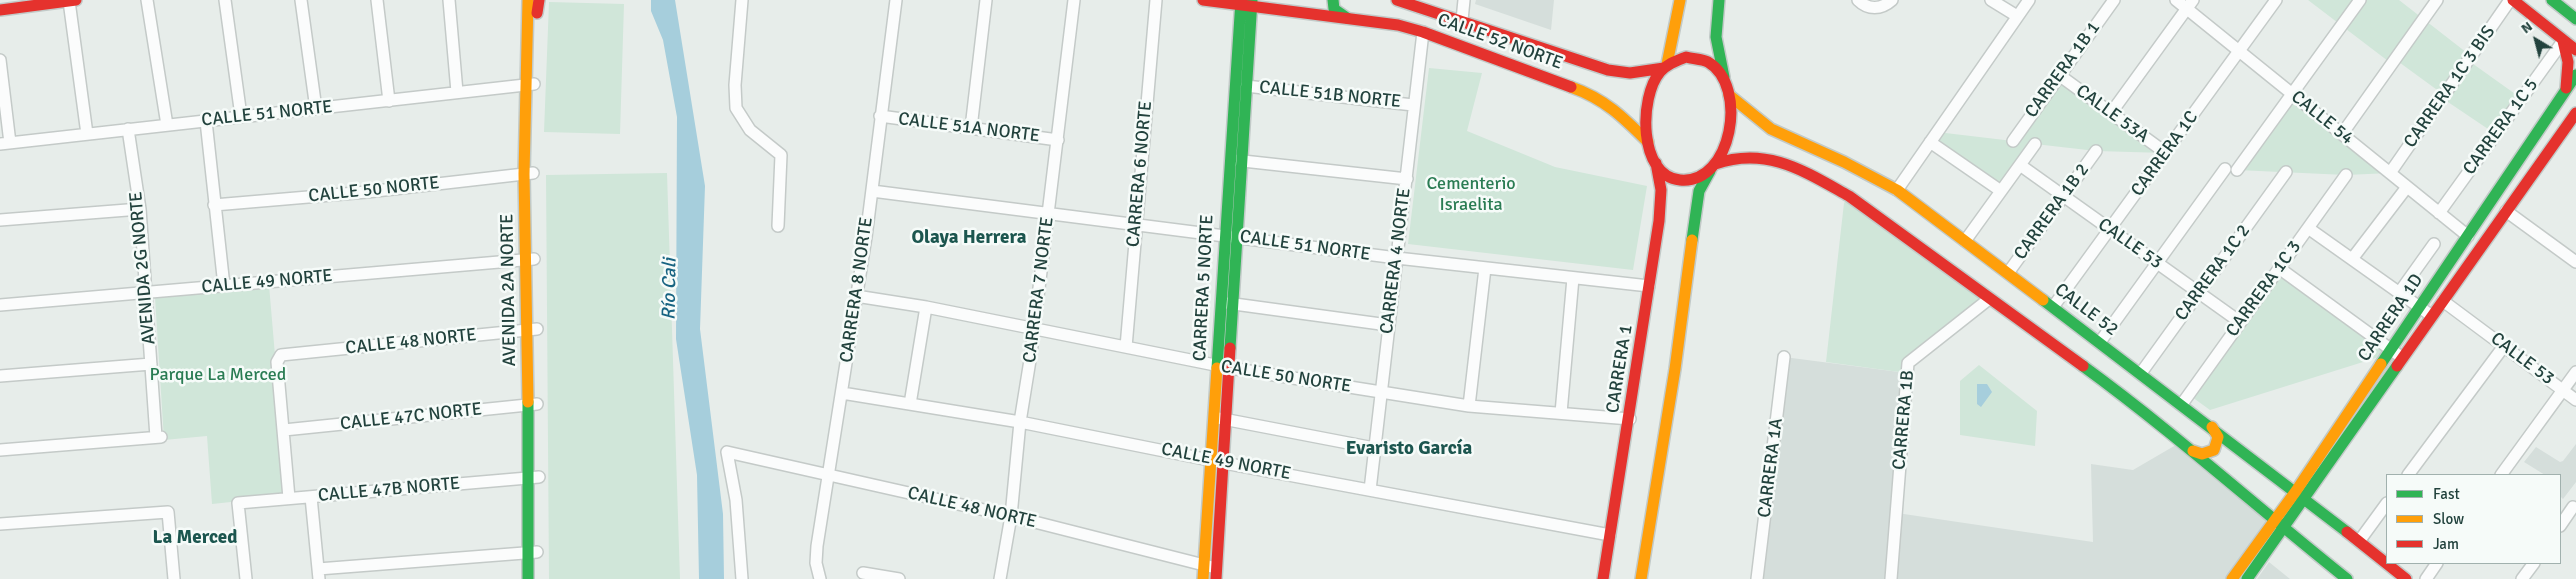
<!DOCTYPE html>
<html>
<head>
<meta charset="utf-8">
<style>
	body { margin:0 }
	#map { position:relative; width:2576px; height:579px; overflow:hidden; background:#e7edea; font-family:Signika,sans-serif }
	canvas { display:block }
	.legend { position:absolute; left:2386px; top:474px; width:175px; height:90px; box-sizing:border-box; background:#f6fbf9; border:1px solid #a1b1ae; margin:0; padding:6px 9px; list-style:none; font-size:15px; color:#22423d }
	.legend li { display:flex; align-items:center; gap:10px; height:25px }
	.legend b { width:25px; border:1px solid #a1b1ae }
	.north { position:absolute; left:2511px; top:15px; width:50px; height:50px; -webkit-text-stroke:4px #f6fbf9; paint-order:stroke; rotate:323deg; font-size:14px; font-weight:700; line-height:20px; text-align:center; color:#22423d }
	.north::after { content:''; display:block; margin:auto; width:18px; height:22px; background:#22423d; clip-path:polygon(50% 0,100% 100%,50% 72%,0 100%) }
</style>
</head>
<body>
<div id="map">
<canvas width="2576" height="579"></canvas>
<ul class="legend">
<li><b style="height:6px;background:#30b455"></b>Fast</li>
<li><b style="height:6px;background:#ff9f0a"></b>Slow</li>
<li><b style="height:6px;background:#e5322d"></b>Jam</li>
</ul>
<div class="north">N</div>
</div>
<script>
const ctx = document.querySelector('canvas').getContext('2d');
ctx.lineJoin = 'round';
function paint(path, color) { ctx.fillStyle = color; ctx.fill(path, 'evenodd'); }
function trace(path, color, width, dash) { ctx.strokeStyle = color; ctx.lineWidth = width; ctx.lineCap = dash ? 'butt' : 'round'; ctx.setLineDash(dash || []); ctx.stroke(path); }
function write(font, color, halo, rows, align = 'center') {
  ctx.font = font + ' Signika,sans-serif'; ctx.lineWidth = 5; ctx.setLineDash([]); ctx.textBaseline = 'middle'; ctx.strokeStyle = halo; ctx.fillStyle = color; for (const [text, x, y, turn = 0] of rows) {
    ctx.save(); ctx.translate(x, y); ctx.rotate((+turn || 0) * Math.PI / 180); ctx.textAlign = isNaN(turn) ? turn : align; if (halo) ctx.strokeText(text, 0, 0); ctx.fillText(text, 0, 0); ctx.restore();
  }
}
paint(new Path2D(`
	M 1476,0 L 1554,0 L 1551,30 L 1475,4 Z
	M 1784,357 L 1907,373 L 1897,513 L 2093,542 L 2091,464 L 2133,470 L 2181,442 L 2274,521 L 2232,579 L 1757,579 Z
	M 2576,444 L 2576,482 L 2563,499 L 2560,496 L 2560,475 L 2545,475 L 2524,462 L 2536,447 L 2560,462 L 2563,461 Z
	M 2269,562 L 2290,579 L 2257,579 Z`), '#d5dedb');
paint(new Path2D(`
	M 2308,0 L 2399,0 L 2471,56 L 2469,61 L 2518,96 L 2491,131 L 2442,98 L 2444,95 L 2392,57 L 2388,61 Z
	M 549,2 L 624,4 L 620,134 L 544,132 Z
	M 1429,68 L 1482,73 L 1467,131 L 1555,167 L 1647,186 L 1633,270 L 1408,244 Z
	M 2059,75 L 2166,153 L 2096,151 L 2035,144 L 2001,191 L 1930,142 L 1937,132 L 2013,141 Z
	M 2292,95 L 2390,173 L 2346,175 L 2237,170 Z
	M 667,173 L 680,579 L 549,579 L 546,175 Z
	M 1849,196 L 1989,299 L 1908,363 L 1907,373 L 1826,362 L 1844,203 Z
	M 2279,276 L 2383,350 L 2379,357 L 2210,410 L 2192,397 Z
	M 269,285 L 287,496 L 212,504 L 207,436 L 164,440 L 155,297 Z
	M 1979,365 L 2037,411 L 2035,446 L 1960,435 L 1960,381 Z`), '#d0e6d9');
paint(new Path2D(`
	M 651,0 L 675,0 L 705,186 L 700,329 L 723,514 L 724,579 L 699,579 L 697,475 L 676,339 L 677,117 L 663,40 L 651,11 Z
	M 1977,384 L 1987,384 L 1992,392 L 1981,407 L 1977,404 Z`), '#a6cedc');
const street = new Path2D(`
	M 147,0 L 167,125
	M 225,0 L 241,116
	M 301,0 L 316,109
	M 377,0 L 389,101
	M 449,0 L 457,92
	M 742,0 L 735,85 L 736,108 L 750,130 L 781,155 L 778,226
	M 1858,0 C 1868,10 1881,10 1892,0
	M 1991,0 L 2017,16
	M 2176,0 L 2468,236
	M 69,1 L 87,134
	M 1462,20 L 1464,0
	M 0,60 L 10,143
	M 2059,75 L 2166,153
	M 1246,86 L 1413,105
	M 2111,113 L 2193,0
	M 880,116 L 1058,140
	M 206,121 L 224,286
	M 971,128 L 986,0
	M 128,129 L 140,209 L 156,437
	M 2342,134 L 2437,0
	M 2013,141 L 2114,0
	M 1930,142 L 2001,191
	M 0,144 L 534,84
	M 1234,160 L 1407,179
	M 2020,165 L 2240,322
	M 2237,170 L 2360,0
	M 2390,173 L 2510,0
	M 1897,190 L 2029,0
	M 872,191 L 1397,258 L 1649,286
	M 214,205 L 367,192 L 533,173
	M 2506,211 L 2576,262
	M 2439,213 L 2563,41
	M 0,220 L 140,209
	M 2308,228 L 2432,316
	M 1965,241 L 2035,144
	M 2352,259 L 2407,187
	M 2279,268 L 2397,354
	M 2008,273 L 2096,151
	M 2399,293 L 2434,244
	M 856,296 L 926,307 L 1230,368 L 1469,406 L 1630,419
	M 2443,301 L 2576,400
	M 1227,303 L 1388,325
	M 0,305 L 534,259
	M 2053,307 L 2276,0
	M 2100,342 L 2225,169
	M 1126,347 L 1156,0
	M 2141,373 L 2286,172
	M 0,376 L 151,364
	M 842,393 L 1020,422 L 1224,463 L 1610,535
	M 910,404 L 926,307
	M 2182,404 L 2346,175
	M 1469,406 L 1485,268
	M 1561,413 L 1573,278
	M 1218,418 L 1374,448
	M 284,430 L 537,404
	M 0,450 L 161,437
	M 2408,475 L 2504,346
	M 2501,475 L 2576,372
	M 1370,490 L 1423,32
	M 311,497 L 319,579
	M 289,498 L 277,362 L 281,355 L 537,329
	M 0,524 L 168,512 L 174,579
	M 2560,526 L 2573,507
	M 2360,540 L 2387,503
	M 318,569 L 537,552
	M 863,573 L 899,579
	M 246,579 L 238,503 L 539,477
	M 742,579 L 736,500 L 727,452 L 1011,516 L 1212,567
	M 820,579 L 816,563 L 817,546 L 866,237 L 896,0
	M 1000,579 L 1011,516 L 1020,422 L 1031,354 L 1074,0
	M 1757,579 L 1784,357
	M 1891,579 L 1908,363 L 1989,299
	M 2426,579 L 2437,563
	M 2522,579 L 2534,563`);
const fast = new Path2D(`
	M 1333,0 L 1334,9 L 1347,18
	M 1719,0 L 1716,37 L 1724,77
	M 2552,0 L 2576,19
	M 1692,240 L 1699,191 L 1710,171
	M 2043,300 L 2347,532
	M 1230,348 L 1252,0
	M 2381,364 L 2576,75
	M 2083,366 C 2175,433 2259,509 2347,579
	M 1217,368 L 1241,0
	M 528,402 L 528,579
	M 2247,579 L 2397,366`);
const slow = new Path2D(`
	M 528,0 L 524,174 L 528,402
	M 1667,64 L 1680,0
	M 1571,87 C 1605,99 1623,117 1648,142
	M 1729,95 L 1771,129 L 1844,162 L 1897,190 L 2043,300
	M 2193,451 L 2202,454 L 2214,450 L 2218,437 L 2212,427
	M 1203,579 L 1217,368
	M 1641,579 L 1675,369 L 1692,240
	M 2232,579 L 2296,491 L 2381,364`);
const jam = new Path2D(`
	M 1203,0 L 1398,25 L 1423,32 L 1571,87
	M 1397,0 L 1608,70 L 1630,73 L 1664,68
	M 2513,0 L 2576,50
	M 0,10 L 76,0
	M 537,13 L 539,0
	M 2563,41 L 2568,62 L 2566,88
	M 1686,57 C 1693,59 1702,59 1708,62 C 1749,86 1732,185 1680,180 C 1638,176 1639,97 1660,72 C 1667,64 1676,61 1686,57 Z
	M 1715,164 C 1767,146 1804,171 1849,196 L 2083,366
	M 2397,366 L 2576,113
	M 2347,532 L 2406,579
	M 1216,579 L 1230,348
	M 1603,579 L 1659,221 L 1661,190 L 1656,163`);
trace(street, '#c4cac8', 14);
trace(fast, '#c2cac8', 14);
trace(slow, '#c2cac8', 14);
trace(jam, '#c2cac8', 14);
trace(street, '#fbfcfc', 11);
trace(fast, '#30b455', 11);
trace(slow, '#ff9f0a', 11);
trace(jam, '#e5322d', 11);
write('18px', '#22423d', '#f6fbf9', [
	["CALLE 52 NORTE",1500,42,20],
	["CARRERA 1B 1",2063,70,-54],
	["CARRERA 1C 3 BIS",2450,87,-55],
	["CALLE 51B NORTE",1330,95,6],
	["CALLE 51 NORTE",267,114,-6],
	["CALLE 53A",2112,114,36],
	["CALLE 54",2322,118,39],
	["CARRERA 1C 5",2501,127,-54],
	["CALLE 51A NORTE",969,128,7],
	["CARRERA 1C",2165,154,-54],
	["CARRERA 6 NORTE",1140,174,-85],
	["CALLE 50 NORTE",374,190,-6],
	["CARRERA 1B 2",2052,212,-54],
	["CALLE 53",2130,244,35],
	["CALLE 51 NORTE",1305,246,8],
	["CARRERA 4 NORTE",1396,261,-83],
	["AVENIDA 2G NORTE",143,268,-95],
	["CARRERA 1C 2",2213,273,-54],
	["CALLE 49 NORTE",267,282,-5],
	["CARRERA 5 NORTE",1204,288,-87],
	["CARRERA 1C 3",2264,289,-54],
	["AVENIDA 2A NORTE",509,290,-91],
	["CARRERA 8 NORTE",857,290,-82],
	["CARRERA 7 NORTE",1039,290,-83],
	["CALLE 52",2086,310,37],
	["CARRERA 1D",2391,318,-56],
	["CALLE 48 NORTE",411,342,-6],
	["CALLE 53",2522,359,37],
	["CARRERA 1",1620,369,-81],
	["CALLE 50 NORTE",1286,377,9],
	["CALLE 47C NORTE",411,417,-6],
	["CARRERA 1B",1904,420,-85],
	["CALLE 49 NORTE",1226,462,11],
	["CARRERA 1A",1771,468,-83],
	["CALLE 47B NORTE",389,490,-5],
	["CALLE 48 NORTE",972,508,13]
]);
write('18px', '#2a7c53', '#f6fbf9', [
	["Cementerio",1471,184],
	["Israelita",1471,205],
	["Parque La Merced",218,375]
]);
write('bold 19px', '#1c564f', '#f6fbf9', [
	["Olaya Herrera",969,238],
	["Evaristo García",1409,449],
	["La Merced",195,538]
]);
write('italic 19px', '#186482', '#f6fbf9', [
	["Río Cali",670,289,-89]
]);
</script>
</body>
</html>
